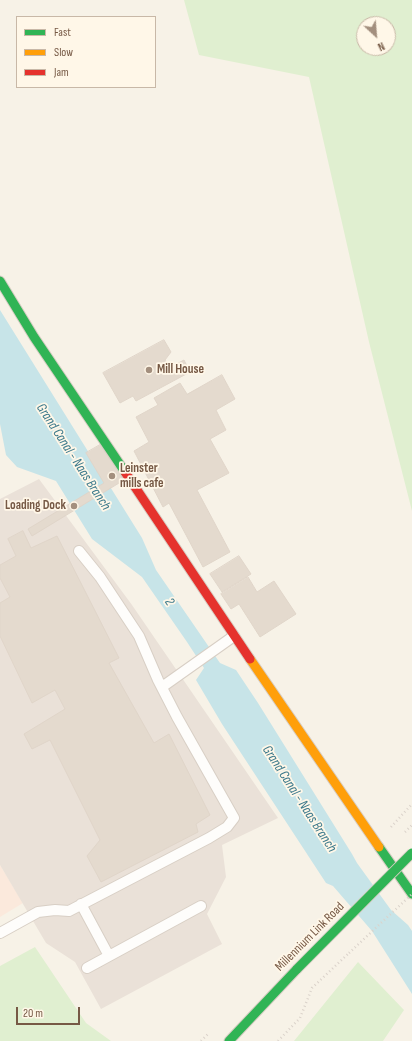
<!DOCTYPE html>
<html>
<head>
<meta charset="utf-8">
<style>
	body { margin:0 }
	#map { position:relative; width:412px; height:1041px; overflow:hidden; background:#f7f2e7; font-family:"Sofia Sans Condensed",sans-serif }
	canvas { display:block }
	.legend { position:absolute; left:16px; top:16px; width:140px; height:72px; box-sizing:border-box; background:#fff7e8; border:1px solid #c8b8a7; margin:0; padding:5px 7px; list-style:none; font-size:12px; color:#765945 }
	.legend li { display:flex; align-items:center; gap:8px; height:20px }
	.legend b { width:20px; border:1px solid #c8b8a7 }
	.north { position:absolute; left:356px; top:16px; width:40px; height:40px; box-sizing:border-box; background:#fff7e8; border:1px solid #c8b8a7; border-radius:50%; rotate:154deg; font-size:11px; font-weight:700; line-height:16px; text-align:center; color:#765945 }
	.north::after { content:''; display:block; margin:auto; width:14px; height:18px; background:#a38f7e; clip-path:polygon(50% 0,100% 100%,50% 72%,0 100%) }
	.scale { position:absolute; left:16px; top:1007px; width:64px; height:18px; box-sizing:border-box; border:2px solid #765945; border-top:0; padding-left:5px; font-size:12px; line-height:14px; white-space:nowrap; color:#765945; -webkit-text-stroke:3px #fff7e8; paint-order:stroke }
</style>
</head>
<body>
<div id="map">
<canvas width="412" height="1041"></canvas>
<ul class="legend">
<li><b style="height:5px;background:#30b455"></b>Fast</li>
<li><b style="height:5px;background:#ff9f0a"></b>Slow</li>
<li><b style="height:5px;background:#e5322d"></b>Jam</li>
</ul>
<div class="north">N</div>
<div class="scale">20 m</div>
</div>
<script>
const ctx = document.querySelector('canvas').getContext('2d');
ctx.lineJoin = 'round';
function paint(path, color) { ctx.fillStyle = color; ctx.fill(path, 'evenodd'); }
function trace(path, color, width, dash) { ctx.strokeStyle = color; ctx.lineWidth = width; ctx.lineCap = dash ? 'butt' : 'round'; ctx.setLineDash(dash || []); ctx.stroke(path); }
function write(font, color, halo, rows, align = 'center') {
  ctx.font = font + ' "Sofia Sans Condensed",sans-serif'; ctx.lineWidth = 3.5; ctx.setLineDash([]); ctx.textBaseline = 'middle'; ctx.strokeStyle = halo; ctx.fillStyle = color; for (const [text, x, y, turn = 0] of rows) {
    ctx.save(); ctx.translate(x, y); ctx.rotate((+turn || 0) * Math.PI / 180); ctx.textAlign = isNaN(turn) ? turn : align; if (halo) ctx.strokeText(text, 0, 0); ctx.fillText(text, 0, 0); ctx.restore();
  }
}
paint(new Path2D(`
	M 0,865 L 23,903 L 0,917 Z`), '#fbe9dc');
paint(new Path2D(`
	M 39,479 L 132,605 L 278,818 L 222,845 L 226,877 L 207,914 L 222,944 L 101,1009 L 75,962 L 46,943 L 0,865 L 0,499 Z`), '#eae1d8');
paint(new Path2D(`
	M 184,0 L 412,0 L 412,511 L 369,342 L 309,77 L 199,55 ZM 364,24 L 388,24 L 388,48 L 364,48 Z
	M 35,947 L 86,1023 L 111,1041 L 0,1041 L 0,966 Z
	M 358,962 L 404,1010 L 383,1041 L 294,1041 Z`), '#e0efd0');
paint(new Path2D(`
	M 0,310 L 142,538 L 156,570 L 220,663 L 236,670 L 258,703 L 352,854 L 357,863 L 391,910 L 408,925 L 412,931 L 412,994 L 372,931 L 333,886 L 326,883 L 222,724 L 196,680 L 204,668 L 187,642 L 142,577 L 92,539 L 56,481 L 17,467 L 6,455 L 0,424 Z`), '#c7e4e8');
const building = new Path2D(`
	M 164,340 L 171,352 L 165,360 L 169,368 L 184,360 L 190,372 L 136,401 L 133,396 L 120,403 L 103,373 Z
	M 222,375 L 235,399 L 216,410 L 226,430 L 210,439 L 229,473 L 197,490 L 230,552 L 203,567 L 169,503 L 163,507 L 134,451 L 149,442 L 136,417 L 158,405 L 154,398 L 180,383 L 187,394 Z
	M 100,445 L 124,480 L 32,536 L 28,529 L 104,483 L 86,453 Z
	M 23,531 L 31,548 L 57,536 L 119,658 L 109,663 L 154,743 L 169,734 L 210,815 L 196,824 L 198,832 L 101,882 L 87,856 L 100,840 L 50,740 L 32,749 L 24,734 L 65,709 L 55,690 L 32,703 L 0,636 L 0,603 L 10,597 L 0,578 L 0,565 L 16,556 L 8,539 Z
	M 239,556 L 251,574 L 222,592 L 210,574 Z
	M 248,577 L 257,592 L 274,581 L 296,614 L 260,637 L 239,604 L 231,609 L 221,594 Z`);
paint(building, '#e4dace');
trace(building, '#e0d5c9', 1);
const lane = new Path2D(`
	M 162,687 L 234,636
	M 81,904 L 109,956
	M 0,933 L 38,912 L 55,910 L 69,911 L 209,838 L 227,827 L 234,818 L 177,717 L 158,680 L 139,636 L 100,577 L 79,551
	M 87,968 L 201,906`);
const fast = new Path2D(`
	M 0,281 L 34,337 L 125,472
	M 379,847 L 412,894
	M 229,1041 L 297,969`);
const slow = new Path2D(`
	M 250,659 L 379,847`);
const jam = new Path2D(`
	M 125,472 L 250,659`);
trace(lane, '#d8cfc5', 12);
trace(fast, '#d7cdc3', 11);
trace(slow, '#d7cdc3', 11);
trace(jam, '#d7cdc3', 11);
trace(new Path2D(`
	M 391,827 L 412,804
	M 405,832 L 412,825
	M 201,1041 L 208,1034
	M 278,1041 L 300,1018 L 312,988 L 349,953`), '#dad2ca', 2.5, [1, 3]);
trace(lane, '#fefdfb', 10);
trace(fast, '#30b455', 9);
trace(slow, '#ff9f0a', 9);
trace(jam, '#e5322d', 9);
const fastBridge = new Path2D(`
	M 297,969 L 412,853`);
trace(fastBridge, '#d7cdc3', 11, []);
trace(new Path2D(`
	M 349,953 L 412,894`), '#dad2ca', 2.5, [1, 3]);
trace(fastBridge, '#30b455', 9);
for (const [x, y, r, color] of [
	[149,370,4,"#a38f7e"],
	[112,476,4,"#a38f7e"],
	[74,506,4,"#a38f7e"]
]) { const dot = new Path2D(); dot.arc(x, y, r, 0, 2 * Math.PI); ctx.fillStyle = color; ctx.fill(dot); trace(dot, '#fff7e8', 1.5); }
write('bold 13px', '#765945', '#fff7e8', [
	["Mill House",157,370],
	["Leinster",120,469],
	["mills cafe",120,484],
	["Loading Dock",66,506,"right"]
], 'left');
write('13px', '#765945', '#fff7e8', [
	["Millennium Link Road",310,937,-45]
]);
write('italic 14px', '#3d7a8c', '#fff7e8', [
	["Grand Canal - Naas Branch",73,457,57],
	["2",169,602,55],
	["Grand Canal - Naas Branch",299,799,57]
]);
</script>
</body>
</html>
